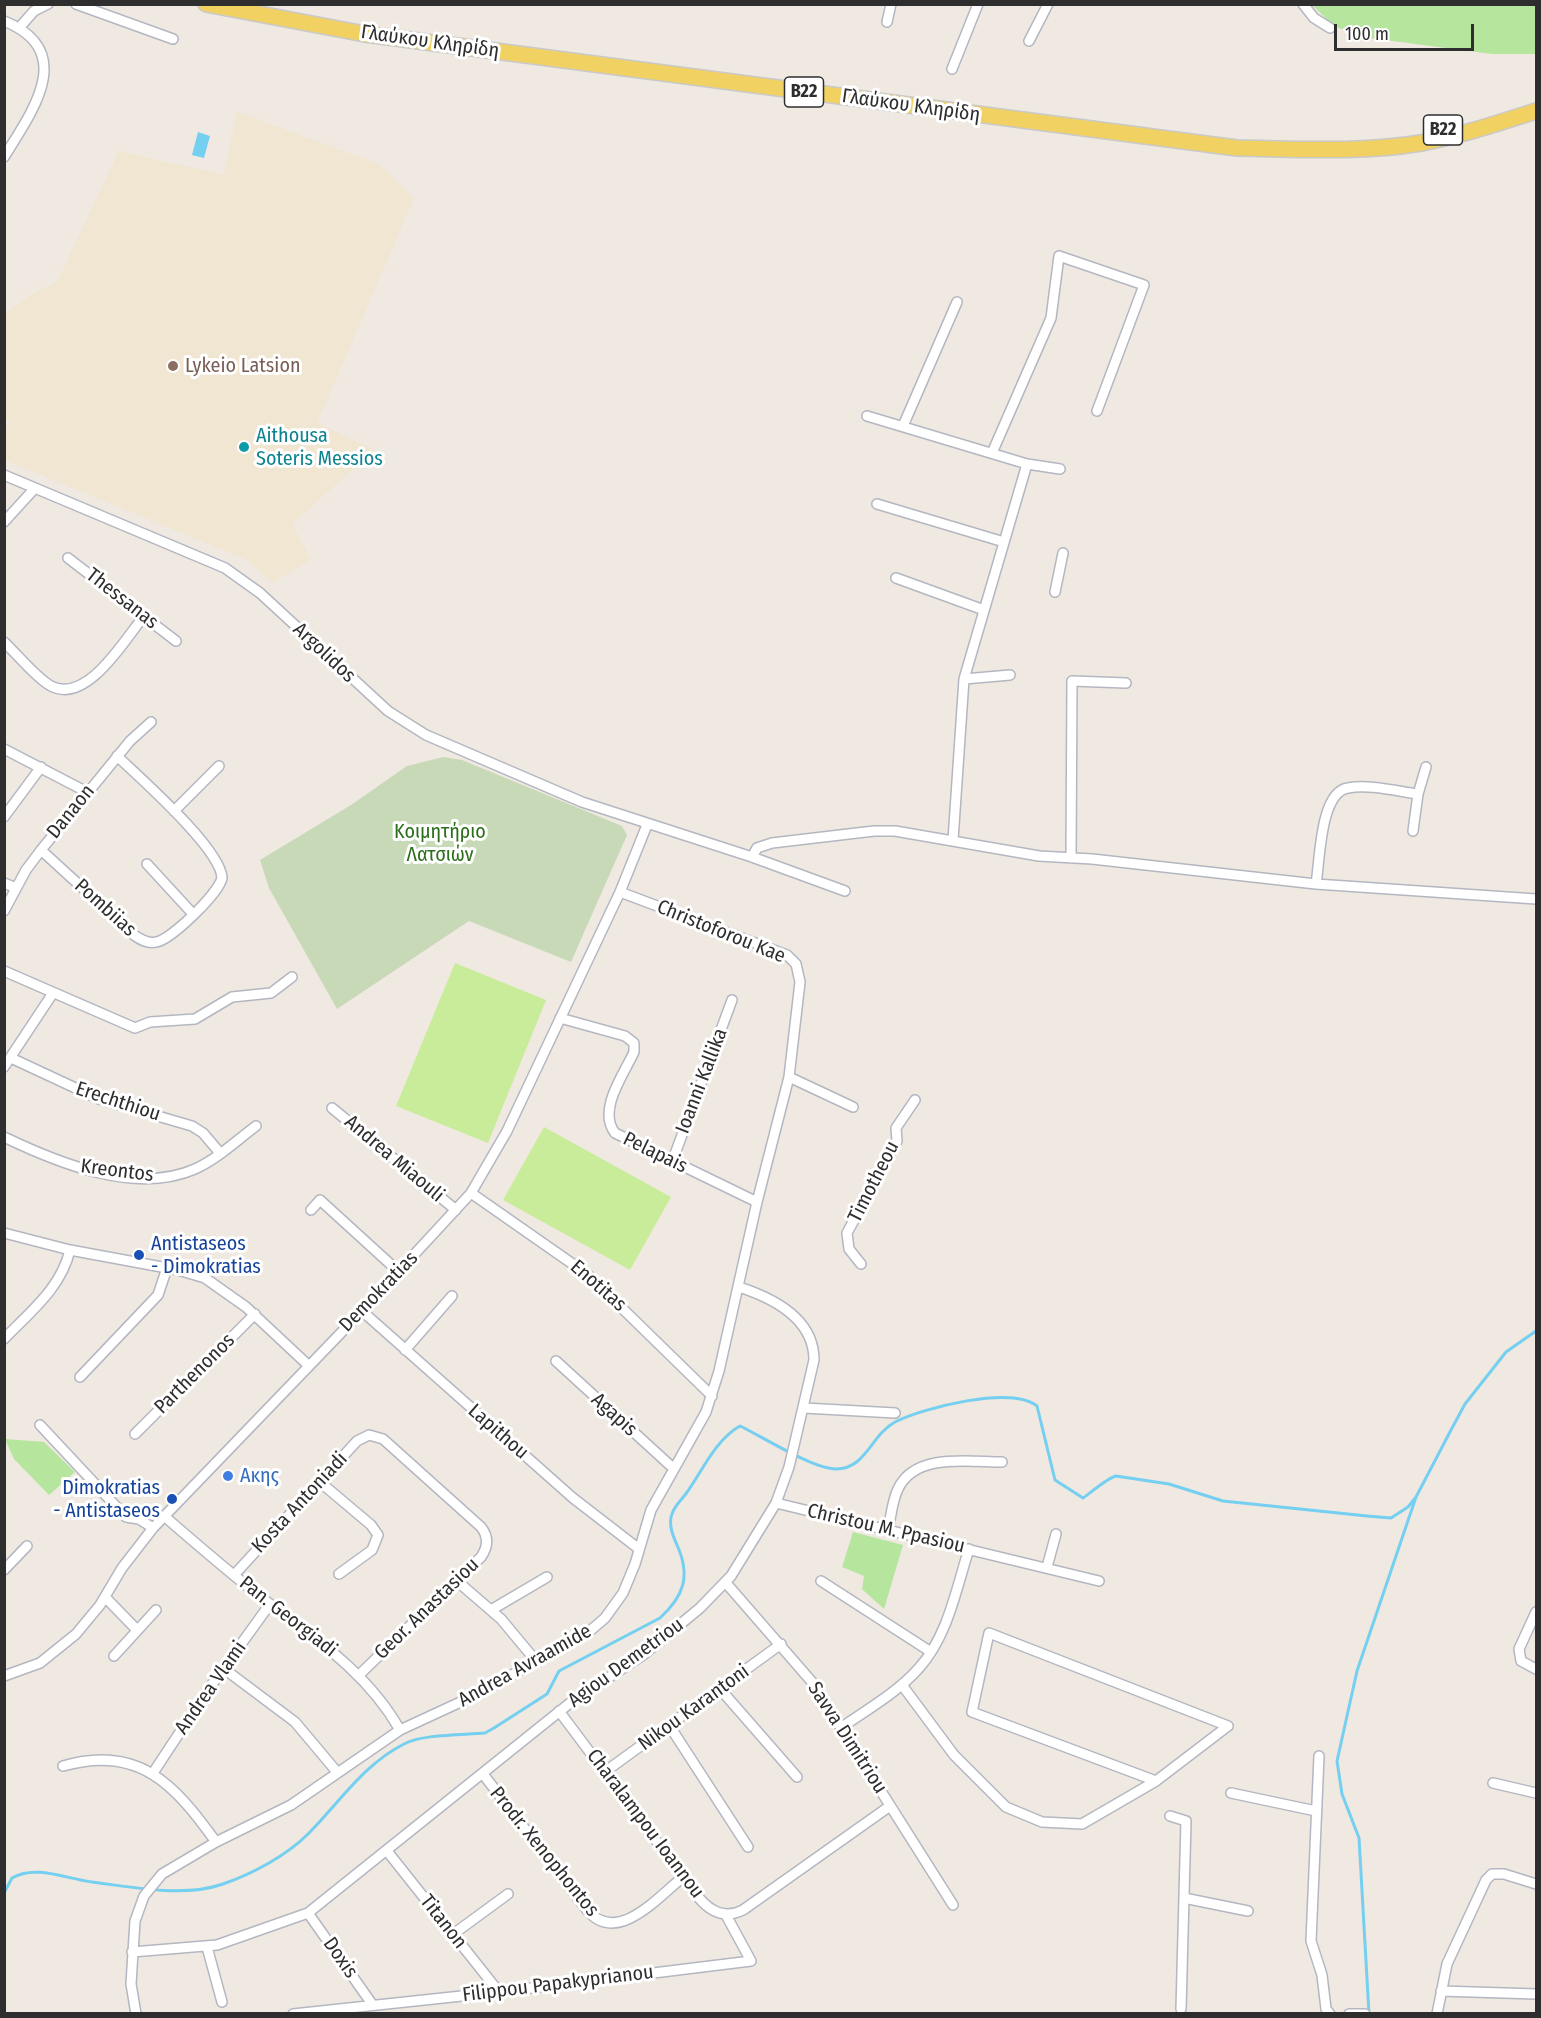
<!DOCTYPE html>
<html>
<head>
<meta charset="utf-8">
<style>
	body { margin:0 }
	#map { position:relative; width:1541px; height:2018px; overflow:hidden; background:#efe9e1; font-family:"Fira Sans Condensed",sans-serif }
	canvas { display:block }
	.frame { position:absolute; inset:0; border:6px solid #2e2e2e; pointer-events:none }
	.scale { position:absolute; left:1334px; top:24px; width:140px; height:27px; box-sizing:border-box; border:3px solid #2e2e2e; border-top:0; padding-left:8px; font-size:18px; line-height:21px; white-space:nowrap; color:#2e2e2e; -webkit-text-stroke:4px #fff; paint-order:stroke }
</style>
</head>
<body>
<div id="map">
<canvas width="1541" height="2018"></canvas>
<div class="frame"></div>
<div class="scale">100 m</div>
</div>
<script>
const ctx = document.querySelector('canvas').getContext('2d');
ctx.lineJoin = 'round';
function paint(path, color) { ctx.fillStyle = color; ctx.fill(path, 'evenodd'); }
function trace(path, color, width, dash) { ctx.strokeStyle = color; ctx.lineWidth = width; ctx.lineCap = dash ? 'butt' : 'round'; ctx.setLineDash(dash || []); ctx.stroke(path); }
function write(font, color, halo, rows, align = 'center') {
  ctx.font = font + ' "Fira Sans Condensed",sans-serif'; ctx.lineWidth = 6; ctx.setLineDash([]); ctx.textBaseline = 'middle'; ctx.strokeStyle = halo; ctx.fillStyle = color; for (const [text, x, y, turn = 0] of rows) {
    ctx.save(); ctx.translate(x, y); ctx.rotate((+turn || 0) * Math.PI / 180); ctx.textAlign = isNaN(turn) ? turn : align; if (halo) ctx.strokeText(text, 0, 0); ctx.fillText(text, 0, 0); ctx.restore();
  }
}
paint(new Path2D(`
	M 237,112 L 379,164 L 414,198 L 317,423 L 375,450 L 292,524 L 311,560 L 272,583 L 247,560 L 5,460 L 5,430 L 10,422 L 4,419 L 5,313 L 32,294 L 57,282 L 119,151 L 224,175 Z`), '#f0e6d1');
paint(new Path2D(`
	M 1312,5 L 1536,5 L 1536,54 L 1492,54 L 1362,37 L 1334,26 Z
	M 5,1439 L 44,1442 L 75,1472 L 49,1495 L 14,1459 Z
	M 853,1532 L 903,1545 L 884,1609 L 862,1589 L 864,1576 L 842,1567 Z`), '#b6e59e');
paint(new Path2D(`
	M 443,757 L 462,760 L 622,826 L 627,835 L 571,962 L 469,921 L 337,1009 L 269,888 L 260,860 L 351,805 L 407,766 Z`), '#c8d9b8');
paint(new Path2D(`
	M 455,963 L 546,1000 L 488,1143 L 396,1106 Z
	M 544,1127 L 671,1197 L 630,1270 L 503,1200 Z`), '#c9ec9a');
paint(new Path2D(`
	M 198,132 L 210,136 L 204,158 L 192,155 Z`), '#75cff0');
trace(new Path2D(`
	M 4,1893 L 12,1878 C 35,1864 67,1879 92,1882 C 133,1887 183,1898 223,1884 C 252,1874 286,1856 308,1834 C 339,1803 364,1764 404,1744 C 422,1734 463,1735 485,1733 L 494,1728 L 547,1694 L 559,1671 L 660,1618 C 684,1596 691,1576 677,1545 C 673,1536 668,1524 672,1514 C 674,1507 681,1500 685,1495 C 702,1472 715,1440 740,1426 C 763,1437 813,1469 836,1469 C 866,1469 871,1435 895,1422 C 923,1408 1011,1385 1037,1406 L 1055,1480 L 1083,1498 C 1092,1492 1107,1478 1116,1476 L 1169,1484 L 1223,1501 L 1367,1516 L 1391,1518 L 1408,1507 L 1416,1497
	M 4,1928 L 4,1953
	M 1369,2014 L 1359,1838 L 1342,1794 L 1337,1761 L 1357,1671 L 1416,1497 L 1451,1430 L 1465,1404 L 1506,1352 L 1536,1331`), '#75cff0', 3);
const minor = new Path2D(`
	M 76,4 L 173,39
	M 1303,4 L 1314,18 L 1330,28
	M 4,21 C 78,51 32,112 4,157
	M 887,22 L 891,4
	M 19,28 L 34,11 L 48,4
	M 1029,41 L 1048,4
	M 952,69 L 978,4
	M 867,416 L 1027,464 L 1060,469
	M 903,426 L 957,302
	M 992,453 L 1051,318 L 1059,256 L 1144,285 L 1097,411
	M 4,475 L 225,568 L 260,593 L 388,711 L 426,735 L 582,802 L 752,857 L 845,891
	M 877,504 L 1004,542
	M 4,522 L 35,488
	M 68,558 L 176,641
	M 896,578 L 984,610
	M 1055,592 L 1063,553
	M 4,642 C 17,654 37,679 51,686 C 87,705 125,639 144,616
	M 964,679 L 1010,675
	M 4,749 L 87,792
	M 174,811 L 219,766
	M 4,817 L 41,767
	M 1413,831 L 1418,794 L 1426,767
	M 953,840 L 964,679 L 1027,464
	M 41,850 L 134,935 C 141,940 148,944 156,942 C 171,940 219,893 222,878 C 221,849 140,778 117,756
	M 752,857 L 757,848 L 772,843 L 874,831 L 895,831 L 1039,856 L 1092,859 L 1316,884 L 1536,899
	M 1071,858 L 1072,681 L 1126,683
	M 147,864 L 193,914
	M 4,883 L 16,888
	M 1316,884 C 1320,860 1320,792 1348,788 C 1369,784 1396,791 1418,794
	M 4,911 L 26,870 L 41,850 L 130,741 L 151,722
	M 4,971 L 135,1028 L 150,1022 L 195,1019 L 232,997 L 271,993 L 292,977
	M 560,1018 L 625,1036 L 634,1043 L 634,1052 C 624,1074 597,1110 615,1133 L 757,1202
	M 11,1058 L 99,1099 L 192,1126 L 203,1133 L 220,1153
	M 4,1067 L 53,993
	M 789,1077 L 853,1107
	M 332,1108 L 456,1210
	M 4,1137 C 58,1163 136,1195 195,1169 C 217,1159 236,1141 256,1126
	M 672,1162 L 732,1000
	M 471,1193 L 587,1274 L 712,1396
	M 311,1210 L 320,1200 L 399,1272
	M 4,1233 L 70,1250 L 178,1270 L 205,1278 L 246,1307 L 308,1365
	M 861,1264 L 849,1249 L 847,1233 L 897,1141 L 896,1128 L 915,1100
	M 362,1311 L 573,1498 L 639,1549
	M 4,1339 C 31,1311 61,1288 70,1250
	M 405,1350 L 452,1296
	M 556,1361 L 673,1468
	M 80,1377 L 158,1295 L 167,1268
	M 804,1408 L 895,1413
	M 40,1425 L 126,1517 L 139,1519 L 153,1528
	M 135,1434 L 255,1314
	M 320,1482 L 371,1525 L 378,1535 L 372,1550 L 339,1574
	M 776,1503 L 1099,1581
	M 164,1516 C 199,1546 233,1576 270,1604 C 319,1641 369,1675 400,1730
	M 888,1530 C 891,1517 892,1501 898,1489 C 915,1452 970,1462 1002,1462
	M 1047,1567 L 1056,1534
	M 4,1570 L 27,1546
	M 234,1575 L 357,1441 L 369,1435 L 383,1439 L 481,1527 C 489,1537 488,1547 481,1557 L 359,1675
	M 457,1581 L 501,1619 L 536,1661
	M 821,1581 L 931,1652
	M 726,1583 L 812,1682 L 953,1905
	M 105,1597 L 137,1630
	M 491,1610 L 547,1577
	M 1536,1612 L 1519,1649 L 1521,1661 L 1536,1669
	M 114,1656 L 156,1610
	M 223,1668 L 295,1722 L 337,1772
	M 4,1676 L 40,1663 L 76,1634 L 100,1605 L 122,1568 L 153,1528 L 362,1311 L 471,1193 L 507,1131 L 620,892 L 647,825
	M 902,1685 L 954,1755 L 1006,1807 L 1042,1822 L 1082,1824 L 1156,1781 L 972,1712 L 989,1633 L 1228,1726 L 1156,1781
	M 721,1690 L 797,1777
	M 559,1711 L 699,1898 C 711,1912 725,1919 743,1910 L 890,1806
	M 669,1725 L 748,1847
	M 842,1727 C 868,1709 898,1692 919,1668 C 948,1636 956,1589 969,1549
	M 1319,1756 L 1311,1941 L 1322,1975 L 1326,2009 L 1330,2014
	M 63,1766 C 139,1744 175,1785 216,1842
	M 606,1771 L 781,1644
	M 153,1773 L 205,1694 L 270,1604
	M 483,1774 L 587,1910 C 617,1946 658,1897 683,1877
	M 1493,1783 L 1536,1793
	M 1231,1793 L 1316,1811
	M 1170,1816 L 1186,1821 L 1181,2009
	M 387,1851 L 499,1992
	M 1184,1898 L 1248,1911
	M 308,1913 L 372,2004
	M 452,1935 L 508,1894
	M 207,1947 L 222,2002
	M 132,1952 L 217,1945 L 308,1913 L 570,1703 L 643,1655 L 700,1608 L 731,1576 L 776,1503 L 789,1467 L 814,1360 C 814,1319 773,1298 739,1287
	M 1441,1991 L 1536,1994
	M 136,2014 L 131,1984 L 135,1921 L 144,1896 L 162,1874 L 216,1842 L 291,1805 L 400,1730 L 480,1693 L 591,1630 L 605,1618 L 623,1593 L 635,1564 L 651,1510 L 706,1412 L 719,1371 L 757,1202 L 789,1077 L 800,982 L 796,964 L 787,955 L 620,892
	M 293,2014 L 499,1992 L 751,1961 L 726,1915
	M 1349,2014 L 1365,2014
	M 1437,2014 L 1447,1964 L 1486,1880 L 1492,1874 L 1504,1874 L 1536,1884`);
const primary = new Path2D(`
	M 206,4 L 365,34 L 1237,148 C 1298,149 1361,153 1421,143 C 1460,136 1498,123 1536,111`);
trace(minor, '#b4b7c1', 12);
trace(primary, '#c9c9c9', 18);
trace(minor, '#fff', 9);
trace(primary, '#f2d163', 15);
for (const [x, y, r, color] of [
	[173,366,6,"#8d6e63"],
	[244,447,6,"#0f9aa8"],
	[139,1255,6,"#1a4fb4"],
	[228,1476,6,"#3f7fe0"],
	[172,1499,6,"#1a4fb4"]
]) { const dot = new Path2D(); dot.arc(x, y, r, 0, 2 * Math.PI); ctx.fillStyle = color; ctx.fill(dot); trace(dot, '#fff', 2); }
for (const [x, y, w] of [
	[804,92,39],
	[1443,130,39]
]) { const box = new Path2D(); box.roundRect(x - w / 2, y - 15, w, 30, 4.5); ctx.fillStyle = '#fff'; ctx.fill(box); trace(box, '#2e2e2e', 1.5); }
write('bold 18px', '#2e2e2e', null, [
	["B22",804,92],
	["B22",1443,130]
]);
write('20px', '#2e2e2e', '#fff', [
	["Γλαύκου Κληρίδη",430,42,8],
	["Γλαύκου Κληρίδη",911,106,8],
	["Thessanas",122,599,38],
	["Argolidos",324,653,43],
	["Danaon",71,812,-51],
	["Pombiias",105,908,42],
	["Christoforou Kae",721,932,22],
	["Ioanni Kallika",702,1081,-69],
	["Erechthiou",118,1102,18],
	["Pelapais",655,1153,26],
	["Andrea Miaouli",394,1159,40],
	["Kreontos",117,1171,7],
	["Timotheou",874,1182,-63],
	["Enotitas",598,1286,41],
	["Demokratias",379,1292,-46],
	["Parthenonos",195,1374,-45],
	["Agapis",614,1415,42],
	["Lapithou",498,1432,41],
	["Kosta Antoniadi",300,1503,-47],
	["Christou M. Ppasiou",886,1529,13],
	["Geor. Anastasiou",427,1609,-44],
	["Pan. Georgiadi",288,1617,38],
	["Agiou Demetriou",626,1663,-36],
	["Andrea Avraamide",525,1666,-29],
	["Andrea Vlami",211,1688,-55],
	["Nikou Karantoni",694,1708,-36],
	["Savva Dimitriou",847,1738,57],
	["Charalampou Ioannou",645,1824,53],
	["Prodr. Xenophontos",544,1852,51],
	["Titanon",443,1922,52],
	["Doxis",340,1958,55],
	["Filippou Papakyprianou",558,1984,-7]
]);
write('20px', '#785e54', '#fff', [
	["Lykeio Latsion",185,366]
], 'left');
write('20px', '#0d838f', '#fff', [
	["Aithousa",256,436],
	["Soteris Messios",256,459]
], 'left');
write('20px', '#2c6e1b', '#fff', [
	["Κοιμητήριο",440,832],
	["Λατσιών",440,855]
]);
write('20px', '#164399', '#fff', [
	["Antistaseos",151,1244],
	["- Dimokratias",151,1267],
	["Dimokratias",160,1488,"right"],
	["- Antistaseos",160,1511,"right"]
], 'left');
write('20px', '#366cbe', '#fff', [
	["Ακης",240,1476]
], 'left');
</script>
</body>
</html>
